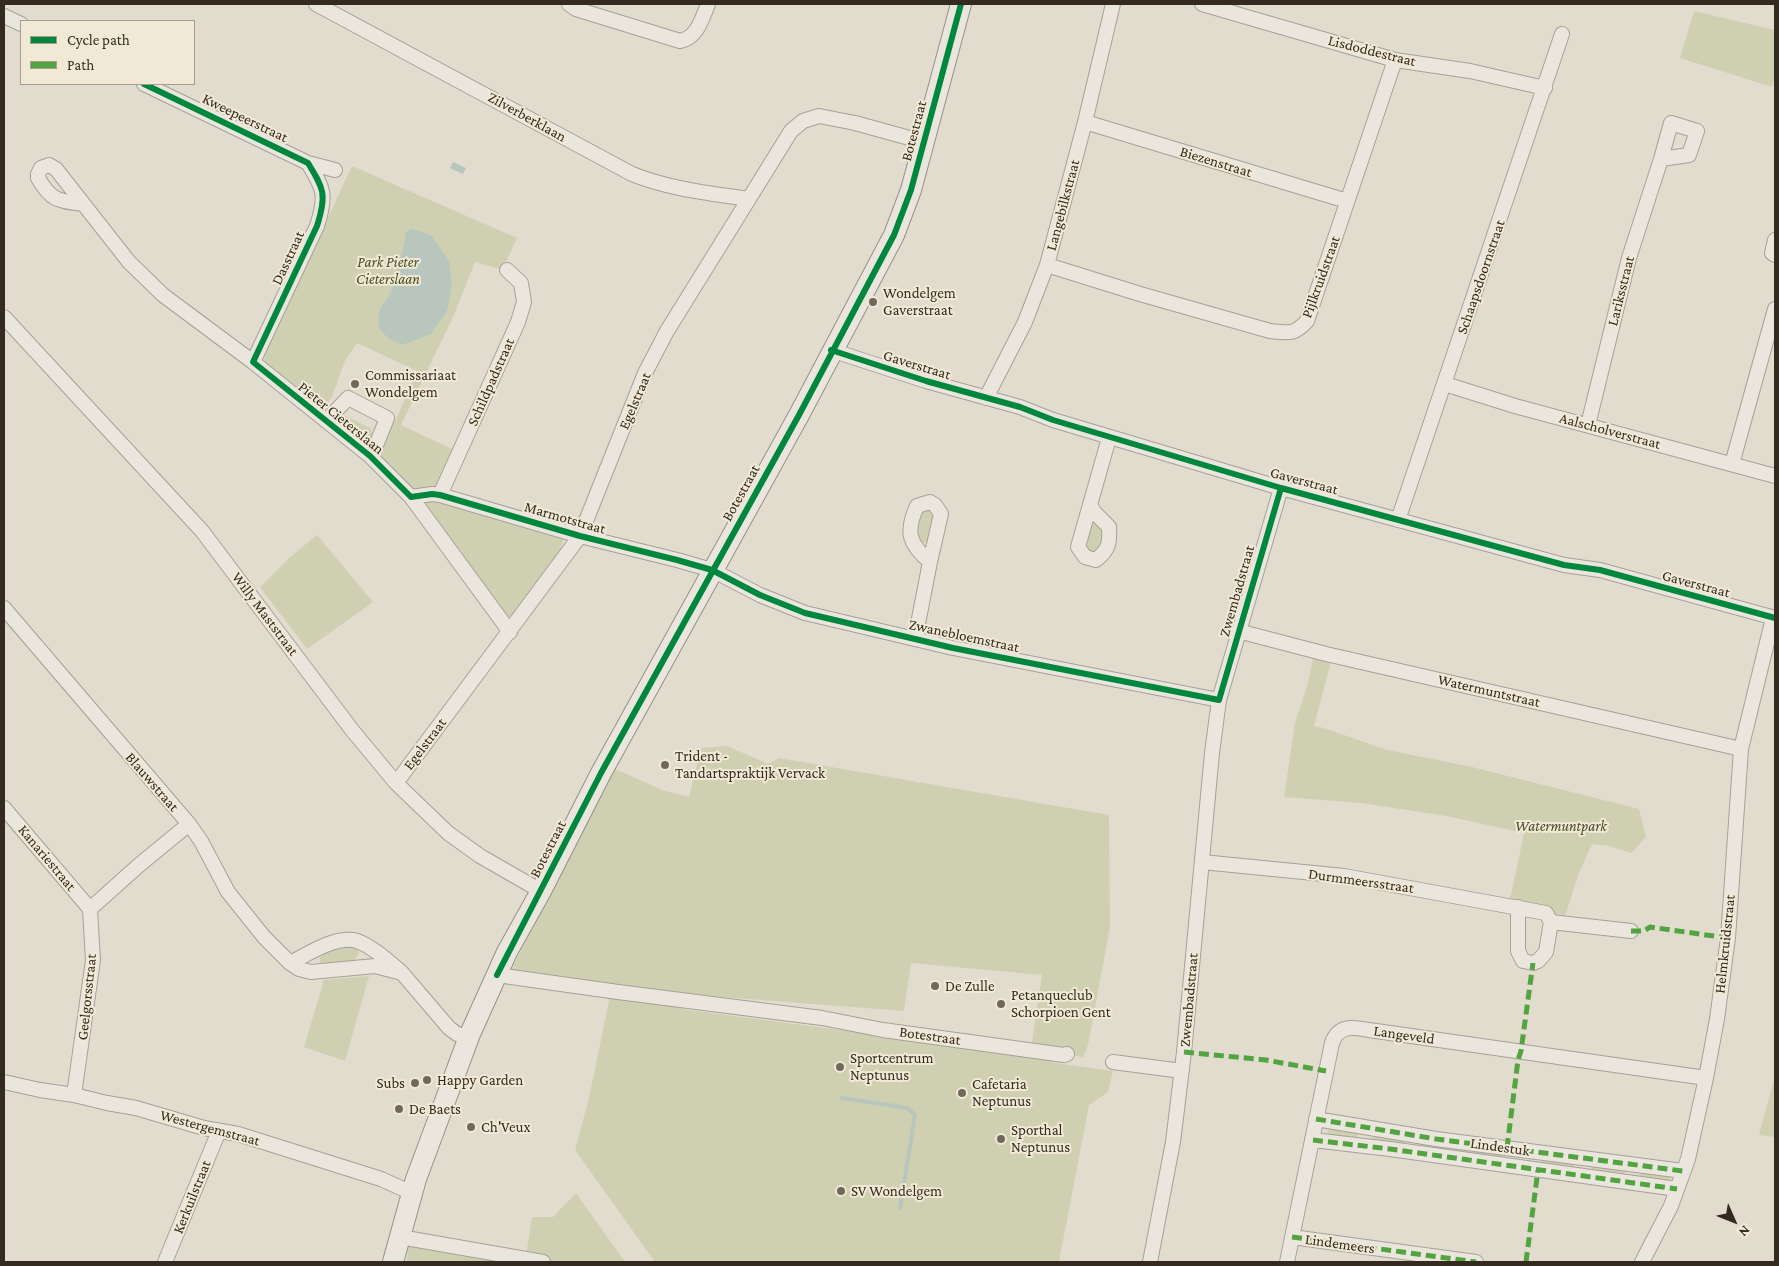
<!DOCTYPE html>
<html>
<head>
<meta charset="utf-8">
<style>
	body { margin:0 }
	#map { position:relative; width:1779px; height:1266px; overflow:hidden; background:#e1dcce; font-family:"Crimson Pro",serif }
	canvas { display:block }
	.frame { position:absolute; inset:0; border:5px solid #342a20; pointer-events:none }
	.legend { position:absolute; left:20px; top:20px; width:175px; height:65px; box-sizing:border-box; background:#f1e9d5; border:1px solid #a59d8d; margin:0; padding:6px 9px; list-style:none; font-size:15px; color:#342a20 }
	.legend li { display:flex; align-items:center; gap:10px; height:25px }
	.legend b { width:25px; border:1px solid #a59d8d }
	.north { position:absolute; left:1709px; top:1196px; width:50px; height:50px; -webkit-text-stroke:4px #f1e9d5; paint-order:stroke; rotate:134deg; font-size:14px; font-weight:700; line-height:20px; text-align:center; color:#342a20 }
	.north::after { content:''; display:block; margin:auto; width:18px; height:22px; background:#342a20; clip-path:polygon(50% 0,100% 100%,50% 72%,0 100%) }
</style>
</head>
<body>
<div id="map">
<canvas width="1779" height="1266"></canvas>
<div class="frame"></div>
<ul class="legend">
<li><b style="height:6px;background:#00873e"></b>Cycle path</li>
<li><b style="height:6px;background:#53a441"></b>Path</li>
</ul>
<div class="north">N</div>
</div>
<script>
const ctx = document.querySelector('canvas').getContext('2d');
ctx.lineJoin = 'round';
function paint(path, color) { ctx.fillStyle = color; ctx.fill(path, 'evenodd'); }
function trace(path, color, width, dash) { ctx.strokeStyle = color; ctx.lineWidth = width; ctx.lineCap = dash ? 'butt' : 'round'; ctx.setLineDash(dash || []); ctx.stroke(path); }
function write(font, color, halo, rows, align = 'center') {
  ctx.font = font + ' "Crimson Pro",serif'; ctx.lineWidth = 4; ctx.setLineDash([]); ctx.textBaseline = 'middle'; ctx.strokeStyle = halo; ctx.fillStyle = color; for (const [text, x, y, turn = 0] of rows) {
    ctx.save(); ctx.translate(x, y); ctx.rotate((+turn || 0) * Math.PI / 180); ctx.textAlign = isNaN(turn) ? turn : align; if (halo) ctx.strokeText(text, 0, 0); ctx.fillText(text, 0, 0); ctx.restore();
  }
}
paint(new Path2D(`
	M 1694,11 L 1775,30 L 1775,76 L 1772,87 L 1680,58 Z
	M 352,166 L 517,238 L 502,270 L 475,262 L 453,317 L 401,425 L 454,450 L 434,495 L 563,537 C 567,550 522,603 513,615 L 506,617 L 380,460 L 380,450 L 398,415 L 417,371 L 357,343 L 345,361 L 331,399 L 323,409 L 265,366 L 264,355 Z
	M 344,415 L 370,428 L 374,436 L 367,448 L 338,422 L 337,420 Z
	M 929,509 L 933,515 L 928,540 L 923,544 L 915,539 L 918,512 Z
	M 1093,523 L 1097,523 L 1102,528 L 1101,549 L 1090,553 L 1083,546 L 1090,526 Z
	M 317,535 L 373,602 L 307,649 L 260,587 L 289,558 Z
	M 1313,658 L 1331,662 L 1314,726 L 1324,728 L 1387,750 L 1472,767 L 1639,809 L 1646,837 L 1631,853 L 1608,846 L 1592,844 L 1579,873 L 1565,916 L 1510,900 L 1524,833 L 1446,816 L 1362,803 L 1284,797 L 1295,723 L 1308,683 Z
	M 727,746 L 768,764 L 779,758 L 1109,815 L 1110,927 L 1088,1045 L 1083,1057 L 1031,1049 L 1042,975 L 911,963 L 904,1011 L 684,994 L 681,1009 L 1046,1057 L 1055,1063 L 1113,1071 L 1108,1092 L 1089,1105 L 1059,1262 L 655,1262 L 575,1150 L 589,1098 L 612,986 L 512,969 L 558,873 L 615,769 L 662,790 L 689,797 L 701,748 Z
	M 353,946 L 358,949 L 359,953 L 353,963 L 321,964 L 319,959 C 328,948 339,947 353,946 Z
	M 369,976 L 345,1061 L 304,1047 L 324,980 Z
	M 1775,1076 L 1775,1137 L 1759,1135 Z
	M 1332,1127 L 1359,1131 L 1357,1141 L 1331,1138 L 1327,1132 Z
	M 1373,1133 L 1405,1138 L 1404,1147 L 1371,1143 Z
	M 1468,1147 L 1502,1151 L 1501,1160 L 1468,1156 Z
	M 1543,1156 L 1575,1160 L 1573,1170 L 1541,1166 Z
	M 1594,1163 L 1626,1168 L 1624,1177 L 1591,1172 Z
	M 1641,1169 L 1671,1176 L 1669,1182 L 1639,1179 Z
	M 576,1193 L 625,1262 L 561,1262 L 526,1256 L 532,1217 L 553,1217 Z
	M 408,1244 L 518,1262 L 407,1262 Z`), '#cfd0b2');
paint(new Path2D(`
	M 453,162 L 466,168 L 463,174 L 450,168 Z
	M 412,229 L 431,235 L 449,261 L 452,285 L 447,311 L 431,334 L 402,345 C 389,339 375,332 379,314 C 380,306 389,298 392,289 C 398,270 403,252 406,232 Z`), '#b8c6be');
trace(new Path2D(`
	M 842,1098 L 907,1108 L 915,1115 L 900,1208`), '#b8c6be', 4);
const street = new Path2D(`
	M 316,4 L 632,174 C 669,189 709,193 748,199
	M 569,4 L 576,9 L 680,41 C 697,38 702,19 708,4
	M 1202,4 L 1395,60 L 1470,71 L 1545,88
	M 4,16 L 21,24
	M 144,84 L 308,163 L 335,170
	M 1085,122 L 1347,201
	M 83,204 C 59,201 51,201 38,178 L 38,174 L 41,168 L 49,165 L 56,169 L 129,262 L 163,295 L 253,362 L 370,456 L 411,497 L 510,632
	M 1775,240 L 1772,253 L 1775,255
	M 1047,265 L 1140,294 L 1270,331 C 1289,333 1294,335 1307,321 L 1395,60
	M 4,317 L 202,531 L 352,730 L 396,783 L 448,833 L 480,856 L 541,891
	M 831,350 L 926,381 L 1020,407 L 1053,420 L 1281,488 L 1564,565 L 1600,570 L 1775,618
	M 253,362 L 317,226 C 327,195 324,189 308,163
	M 1445,384 L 1515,406 L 1775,476
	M 986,398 L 1025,322 L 1047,265 L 1085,122 L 1113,4
	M 326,421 L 348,398 L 387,418 L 377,443 L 370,456
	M 1588,425 L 1629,258 L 1661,159 L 1689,155 L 1697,131 L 1671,123 L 1661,159
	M 1732,464 L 1775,309
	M 440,495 L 518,322 L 524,302 L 521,283 L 507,270
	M 411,497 L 432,494 L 440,495 L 580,536 L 677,560 L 712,570 L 760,595 L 805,613 L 953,648 L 1219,700
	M 1091,506 L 1094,512 L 1109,527 C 1110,544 1109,549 1096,560 L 1085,557 L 1078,547 L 1109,438
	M 1398,520 L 1562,34
	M 4,608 L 189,824 L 201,841 L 228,892 L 264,937 L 290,963 L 299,969 L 311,972 L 375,966 L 402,973
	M 1238,631 L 1326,654 L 1741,749
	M 915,639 L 930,562 L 941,514 L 935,505 L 930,502 L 917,506 C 905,532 909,544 930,562
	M 396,783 L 580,536 L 645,373 L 667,331 L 791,131 L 803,121 L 819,116 L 855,123 L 924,142
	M 4,808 L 90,909
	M 1202,862 L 1344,876 L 1546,913 L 1551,922 L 1546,952 L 1538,961 L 1533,963 L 1523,961 L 1518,951 L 1518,907
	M 90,909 L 138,866 L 189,824
	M 1551,922 L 1631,931
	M 290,963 C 308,954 331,938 353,940 C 367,942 391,963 402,973 L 449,1028 L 457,1034 L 469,1037
	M 497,975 L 618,992 L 822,1018 L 883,1030 L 1064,1055 L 1067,1054
	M 1113,1062 L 1182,1071
	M 4,1082 L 40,1090 L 74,1095 L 107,1103 L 136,1108 L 204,1128 L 238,1134 L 381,1179 L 412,1193
	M 74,1095 L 93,960 L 90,909
	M 1316,1119 L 1436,1139 L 1683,1171
	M 1313,1140 L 1390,1149 L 1677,1189
	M 400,1237 L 543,1262
	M 1292,1237 L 1476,1262
	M 165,1262 L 219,1131
	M 1150,1262 L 1173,1142 L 1184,1052 L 1212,753 L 1219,700 L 1281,488
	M 1287,1262 L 1332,1043 C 1340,1021 1358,1029 1376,1031 L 1706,1078
	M 1642,1262 L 1671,1206 L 1688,1159 L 1706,1078 L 1717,1019 L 1728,938 L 1741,749 L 1773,618`);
const secondary = new Path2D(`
	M 393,1262 L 416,1179 L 470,1034 L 507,952 L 541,891 L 601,773 L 799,415 L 894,235 L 911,190 L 961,4`);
trace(street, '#a6a197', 16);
trace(secondary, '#969186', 22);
trace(street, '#eae6de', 14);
trace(secondary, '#eae6de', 20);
trace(new Path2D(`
	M 1631,931 L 1644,931 L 1650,927 L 1728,938
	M 1184,1052 L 1266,1060 L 1326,1071
	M 1316,1119 L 1436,1139 L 1683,1171
	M 1313,1140 L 1390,1149 L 1677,1189
	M 1507,1148 L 1518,1060 L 1521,1051 L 1533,963
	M 1292,1237 L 1476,1262
	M 1526,1262 L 1538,1170`), '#53a441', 5, [10, 5]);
trace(new Path2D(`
	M 144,84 L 308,163 C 324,189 327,195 317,226 L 253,362 L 370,456 L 411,497 L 432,494 L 440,495 L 580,536 L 677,560 L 712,570 L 760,595 L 805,613 L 953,648 L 1219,700 L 1281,488
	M 831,350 L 926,381 L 1020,407 L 1053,420 L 1281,488 L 1564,565 L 1600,570 L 1775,618
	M 497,975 L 601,773 L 799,415 L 894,235 L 911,190 L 961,4`), '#00873e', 6);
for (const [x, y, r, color] of [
	[873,302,5,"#71685d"],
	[355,384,5,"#71685d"],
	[665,765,5,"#71685d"],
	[935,986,5,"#71685d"],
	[1001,1004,5,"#71685d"],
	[840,1067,5,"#71685d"],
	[427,1080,5,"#71685d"],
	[415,1083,5,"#71685d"],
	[962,1093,5,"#71685d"],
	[399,1109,5,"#71685d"],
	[471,1127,5,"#71685d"],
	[1001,1139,5,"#71685d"],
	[841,1191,5,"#71685d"]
]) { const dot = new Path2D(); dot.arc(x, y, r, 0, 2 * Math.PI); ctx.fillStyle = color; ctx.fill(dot); trace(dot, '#f1e9d5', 2); }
write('15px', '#342a20', '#f1e9d5', [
	["Lisdoddestraat",1372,51,14],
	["Zilverberklaan",527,117,29],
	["Kweepeerstraat",245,118,26],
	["Botestraat",914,131,-75],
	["Biezenstraat",1216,162,17],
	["Langebilkstraat",1063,205,-75],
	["Dasstraat",288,258,-65],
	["Pijlkruidstraat",1321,277,-70],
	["Schaapsdoornstraat",1481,277,-71],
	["Lariksstraat",1621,291,-76],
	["Gaverstraat",917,365,17],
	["Schildpadstraat",491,382,-66],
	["Egelstraat",635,401,-67],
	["Pieter Cieterslaan",341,418,39],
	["Aalscholverstraat",1610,431,15],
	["Gaverstraat",1304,481,15],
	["Botestraat",741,493,-61],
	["Marmotstraat",565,518,16],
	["Gaverstraat",1696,584,15],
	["Zwembadstraat",1237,591,-74],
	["Willy Maststraat",265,614,53],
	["Zwanebloemstraat",964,636,12],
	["Watermuntstraat",1489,691,13],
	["Egelstraat",425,744,-53],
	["Blauwstraat",152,782,49],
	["Botestraat",548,849,-63],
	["Kanariestraat",47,858,50],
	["Durmmeersstraat",1361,881,8],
	["Helmkruidstraat",1725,944,-84],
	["Geelgorsstraat",87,997,-84],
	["Zwembadstraat",1189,1000,-85],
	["Langeveld",1404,1035,8],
	["Botestraat",930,1036,8],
	["Westergemstraat",210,1128,15],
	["Lindestuk",1500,1147,8],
	["Kerkuilstraat",192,1197,-68],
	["Lindemeers",1340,1244,8]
]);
write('italic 15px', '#454e29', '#f1e9d5', [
	["Park Pieter",388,262],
	["Cieterslaan",388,279],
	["Watermuntpark",1561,826]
]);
write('15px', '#342a20', '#f1e9d5', [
	["Wondelgem",883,293],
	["Gaverstraat",883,310],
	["Commissariaat",365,375],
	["Wondelgem",365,392],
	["Trident -",675,756],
	["Tandartspraktijk Vervack",675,773],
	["De Zulle",945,986],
	["Petanqueclub",1011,995],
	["Schorpioen Gent",1011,1012],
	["Sportcentrum",850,1058],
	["Neptunus",850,1075],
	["Happy Garden",437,1080],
	["Subs",405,1083,"right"],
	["Cafetaria",972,1084],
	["Neptunus",972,1101],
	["De Baets",409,1109],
	["Ch'Veux",481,1127],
	["Sporthal",1011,1130],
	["Neptunus",1011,1147],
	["SV Wondelgem",851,1191]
], 'left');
</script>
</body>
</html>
